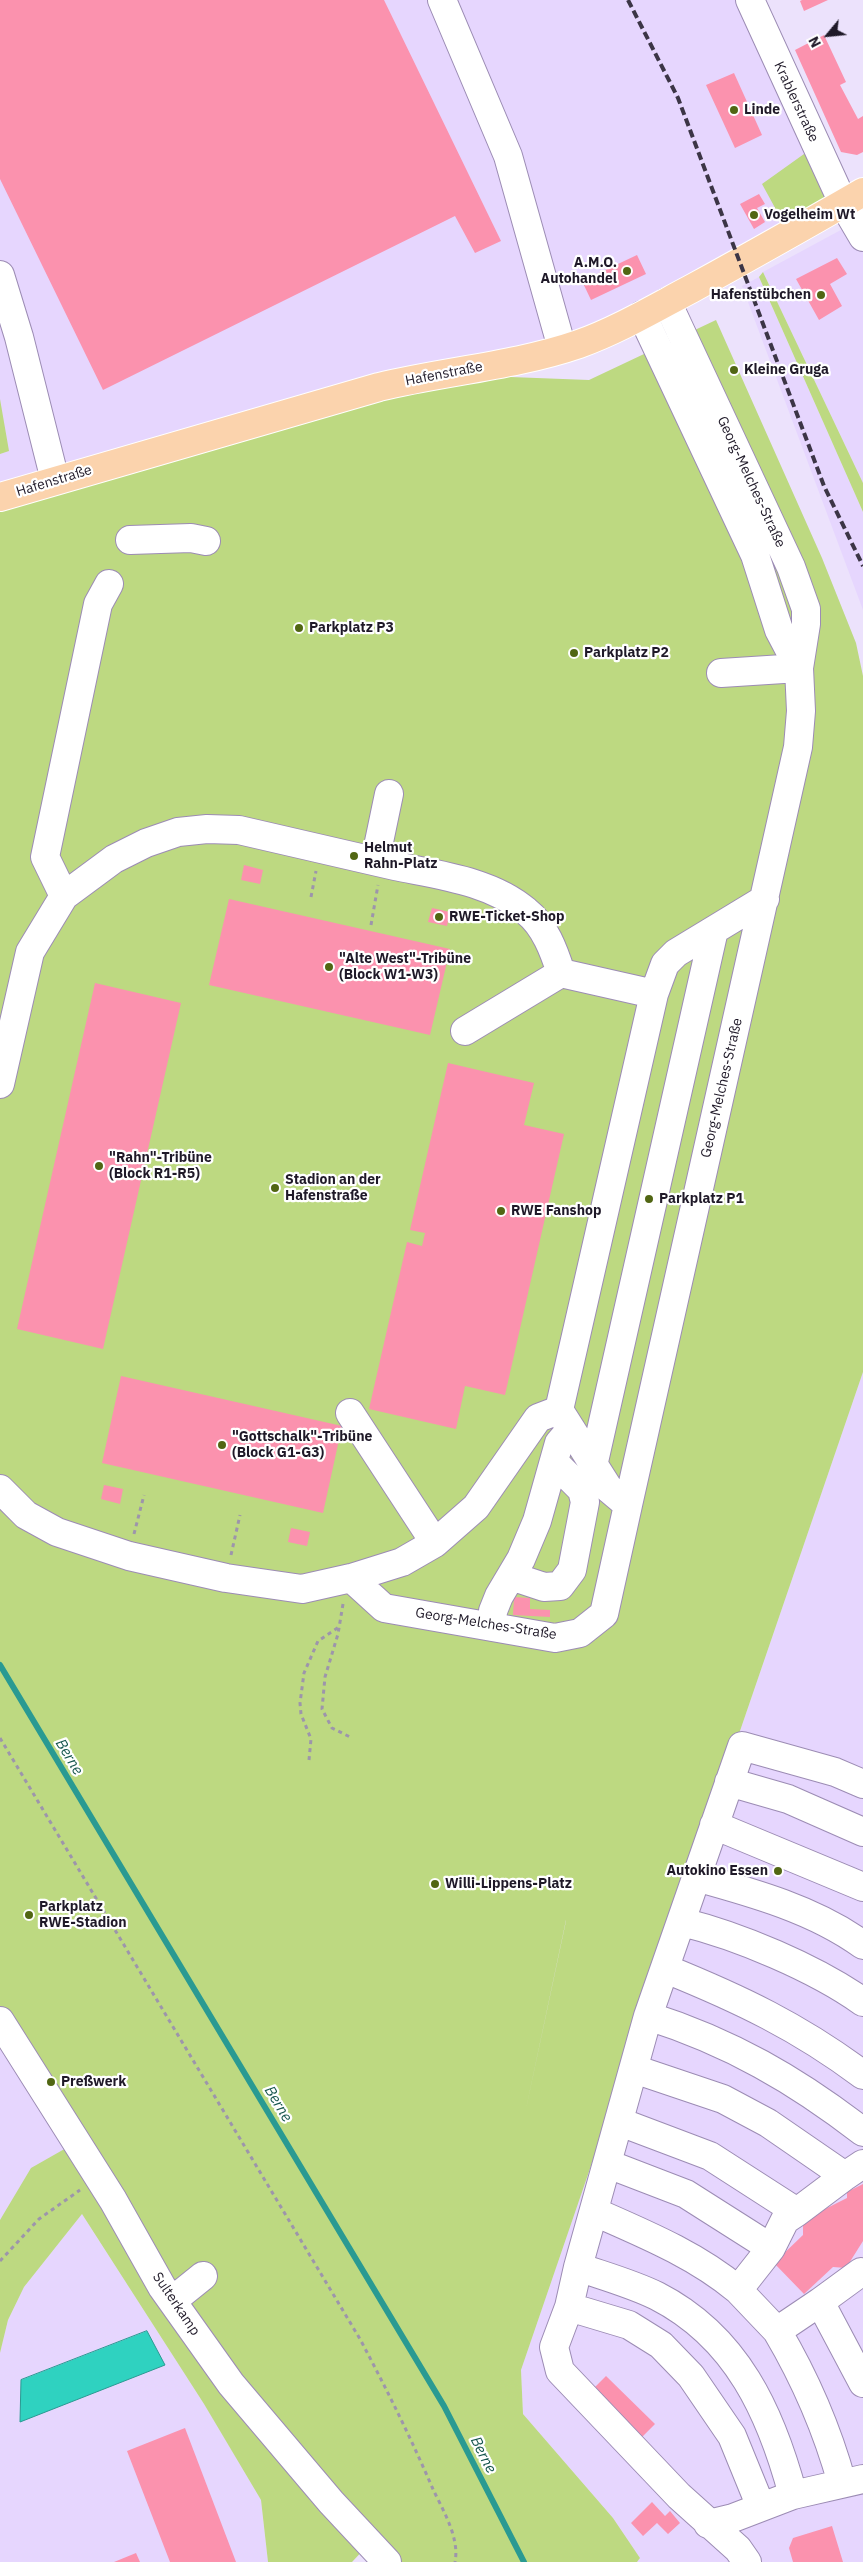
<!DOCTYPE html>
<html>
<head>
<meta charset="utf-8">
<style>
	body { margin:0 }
	#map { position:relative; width:863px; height:2562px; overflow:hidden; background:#ece2fc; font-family:"IBM Plex Sans",sans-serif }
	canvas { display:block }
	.north { position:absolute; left:803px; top:10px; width:50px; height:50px; -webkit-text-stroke:4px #fff; paint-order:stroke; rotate:242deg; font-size:14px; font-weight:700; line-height:20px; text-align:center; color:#1f1928 }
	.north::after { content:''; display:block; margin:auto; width:18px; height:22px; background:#1f1928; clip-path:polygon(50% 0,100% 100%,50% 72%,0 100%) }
</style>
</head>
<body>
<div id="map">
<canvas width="863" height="2562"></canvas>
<div class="north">N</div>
</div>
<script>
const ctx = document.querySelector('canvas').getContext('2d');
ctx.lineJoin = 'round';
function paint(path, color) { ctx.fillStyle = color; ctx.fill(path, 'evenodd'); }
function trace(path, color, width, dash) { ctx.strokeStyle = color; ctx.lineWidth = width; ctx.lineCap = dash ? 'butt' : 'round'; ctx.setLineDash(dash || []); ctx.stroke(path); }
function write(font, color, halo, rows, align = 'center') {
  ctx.font = font + ' "IBM Plex Sans",sans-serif'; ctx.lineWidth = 4.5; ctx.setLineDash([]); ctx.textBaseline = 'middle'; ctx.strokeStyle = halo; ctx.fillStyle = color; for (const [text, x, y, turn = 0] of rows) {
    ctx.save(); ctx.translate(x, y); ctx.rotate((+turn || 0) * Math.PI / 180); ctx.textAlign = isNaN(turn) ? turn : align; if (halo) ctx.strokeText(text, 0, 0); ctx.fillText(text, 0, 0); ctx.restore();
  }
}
paint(new Path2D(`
	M 0,0 L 743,0 L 811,149 L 785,226 L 613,325 L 0,495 Z
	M 863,218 L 863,483 L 763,272 Z
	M 759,277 L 863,512 L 863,610 L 742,286 Z
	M 863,1372 L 863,2562 L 637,2562 L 640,2558 L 613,2518 L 523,2414 L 521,2370 Z
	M 0,2024 L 75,2143 L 0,2220 Z
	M 82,2214 L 204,2404 L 261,2500 L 268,2562 L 0,2562 L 0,2353 L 8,2320 L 24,2287 Z`), '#e6d6fe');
paint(new Path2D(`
	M 811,149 L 835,200 L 785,226 L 762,184 Z
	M 763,272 L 863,483 L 863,512 L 759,277 Z
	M 716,320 L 822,558 L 856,643 L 863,676 L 863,1372 L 521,2370 L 523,2414 L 613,2518 L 640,2558 L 637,2562 L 391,2562 L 233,2383 L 0,2017 L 0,500 L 458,375 L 589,380 ZM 566,1920 L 566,1921 L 523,2123 Z
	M 0,399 L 9,451 L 0,454 Z
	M 75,2143 L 106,2193 L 367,2546 L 352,2562 L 268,2562 L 261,2500 L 204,2404 L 82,2214 L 24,2287 L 8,2320 L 0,2353 L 0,2220 L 31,2168 Z`), '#bdd981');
const water = new Path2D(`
	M 147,2331 L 165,2365 L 20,2422 L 21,2380 Z`);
paint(water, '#2fd2c0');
trace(water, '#2a9a92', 1);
trace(new Path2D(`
	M 0,1665 L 444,2406 L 524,2562`), '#2a9a92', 6);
paint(new Path2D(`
	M 0,0 L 384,0 L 501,241 L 475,253 L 455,216 L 103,390 L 0,179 Z
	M 802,0 L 828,0 L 804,11 L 800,1 Z
	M 824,35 L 846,82 L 840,85 L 858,119 L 863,116 L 863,152 L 857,155 L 841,152 L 795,50 Z
	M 734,73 L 762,135 L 735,148 L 706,85 Z
	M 759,194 L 765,204 L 757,208 L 765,222 L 754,229 L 740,204 Z
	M 637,255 L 646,274 L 591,300 L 582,281 Z
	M 837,258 L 847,274 L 830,284 L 842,306 L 819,320 L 796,279 Z
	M 244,865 L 263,870 L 260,884 L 241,880 Z
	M 229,899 L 450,949 L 430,1035 L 209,985 Z
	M 432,908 L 450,912 L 447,926 L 428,922 Z
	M 95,983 L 181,1003 L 103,1349 L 17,1329 Z
	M 448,1063 L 534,1083 L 524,1125 L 564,1134 L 505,1395 L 465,1386 L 456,1429 L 369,1409 L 407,1242 L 422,1246 L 425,1233 L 410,1230 Z
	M 121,1376 L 342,1426 L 323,1513 L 102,1463 Z
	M 104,1485 L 123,1489 L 120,1504 L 101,1499 Z
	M 291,1528 L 310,1532 L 307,1546 L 288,1542 Z
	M 514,1597 L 530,1598 L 530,1609 L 550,1610 L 550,1617 L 513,1615 Z
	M 863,2184 L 863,2241 L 846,2268 L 833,2267 L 804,2294 L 774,2263 L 803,2235 L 803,2220 L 847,2198 L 847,2192 Z
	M 606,2376 L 655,2424 L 641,2438 L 592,2390 Z
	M 185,2428 L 236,2562 L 170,2562 L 127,2451 Z
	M 652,2502 L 665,2516 L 670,2511 L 680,2523 L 668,2534 L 657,2523 L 643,2536 L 631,2523 Z
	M 832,2526 L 843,2562 L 793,2562 L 789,2548 L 793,2538 Z
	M 136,2553 L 140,2562 L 114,2562 Z`), '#fb92ae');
const minor = new Path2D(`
	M 442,0 L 508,156 L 562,348
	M 750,0 L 843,203 L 863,237
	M 0,275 L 19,337 L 55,480
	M 642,315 L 755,555 L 779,630 L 799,668
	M 130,540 L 191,538 L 206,541
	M 721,673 L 799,668
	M 375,861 L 389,794
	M 64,896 L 45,857 L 98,604 L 109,584
	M 465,1031 L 561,973
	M 0,1084 L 30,952 L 64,896 L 114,859 L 146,843 L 178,832 L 207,829 L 239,830 C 291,842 343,854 395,866 C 438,875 491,881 526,911 C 545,926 554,951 561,973 L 654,994
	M 559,1410 L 609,1489 L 628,1505 L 798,747 L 801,711 L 799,668 L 806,624 L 806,609 L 791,567 L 667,302
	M 559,1410 L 654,994 L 665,964 L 676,953 L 765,899
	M 350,1413 L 435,1543
	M 593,1466 L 714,930
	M 0,1489 L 26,1515 L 57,1532 L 129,1556 L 226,1578 L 302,1589 L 351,1578 L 402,1562 L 435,1543 L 476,1507 L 538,1418 L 559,1410
	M 511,1576 L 544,1587 L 560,1586 L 572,1570 L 585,1502 L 582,1490 L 554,1462
	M 351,1578 L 384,1608 L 555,1638 L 580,1633 L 604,1614 L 628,1505
	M 492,1627 L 493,1611 L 499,1596 L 521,1559 L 537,1521 L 559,1443 L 571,1429
	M 729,1782 L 788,1799 L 863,1832
	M 714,1825 L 863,1887
	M 696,1877 C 754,1893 815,1910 863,1945
	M 682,1922 C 739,1936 815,1968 863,2002
	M 666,1969 C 740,1999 799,2027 863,2075
	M 648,2016 C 730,2042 796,2080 863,2132
	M 0,2021 L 113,2200 L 162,2287 L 231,2384 L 331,2502 L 387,2562
	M 634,2069 L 723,2099 L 768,2123 L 845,2176 L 863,2164
	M 620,2122 L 710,2156 L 797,2212 L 845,2176
	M 608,2164 L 686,2194 L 771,2248 L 785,2220 L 797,2212
	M 595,2212 C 645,2234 696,2255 738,2290 L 771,2248
	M 578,2267 C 604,2276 633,2284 657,2296 C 737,2337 771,2413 793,2495
	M 861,2272 L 820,2302 L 863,2383
	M 738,2290 L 777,2331 L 820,2302
	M 172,2301 L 203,2276
	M 569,2307 L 629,2325 L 661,2345 L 691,2376 L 732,2436 L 761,2507
	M 777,2331 C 806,2380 827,2429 842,2483
	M 708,2524 L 733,2518 L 793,2495 L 863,2479
	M 747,2562 L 738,2549 L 679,2496 L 560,2371 L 554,2347 L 569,2307 L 578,2267 L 648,2016 L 742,1746 L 835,1772 L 863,1784`);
const major = new Path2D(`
	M 0,497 L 379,387 C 445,371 515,366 579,344 C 618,330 655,308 691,289 C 749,257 806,225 863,192`);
trace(minor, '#9c8cb4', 30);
trace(major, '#fff', 30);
trace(new Path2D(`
	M 311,897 L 316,871
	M 371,925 L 378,885
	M 134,1534 L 144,1495
	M 231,1555 L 240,1515
	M 343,1604 L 338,1634 L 325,1677 L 322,1709 L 332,1728 L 350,1737
	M 0,1738 L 360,2339 C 386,2388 410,2436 432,2487 C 442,2509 460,2537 455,2562
	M 309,1760 L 311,1739 L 301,1714 L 300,1703 L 304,1673 L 318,1641 L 339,1627
	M 0,2261 L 39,2219 L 80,2190`), '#9d95ab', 3, [4, 4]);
trace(minor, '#fff', 28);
trace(major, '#fbd3ad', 28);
trace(new Path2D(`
	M 628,0 L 678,98 L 824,486 L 863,566`), '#3c3546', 4, [8, 4]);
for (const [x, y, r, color] of [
	[734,110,5,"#516613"],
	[754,215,5,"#516613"],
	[627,271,5,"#516613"],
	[821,295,5,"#516613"],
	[734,370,5,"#516613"],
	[299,628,5,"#516613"],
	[574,653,5,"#516613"],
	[354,856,5,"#516613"],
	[439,917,5,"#516613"],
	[329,967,5,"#516613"],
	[99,1166,5,"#516613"],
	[275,1188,5,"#516613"],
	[649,1199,5,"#516613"],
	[501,1211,5,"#516613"],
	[222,1445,5,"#516613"],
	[778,1871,5,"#516613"],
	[435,1884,5,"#516613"],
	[29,1915,5,"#516613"],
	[51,2082,5,"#516613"]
]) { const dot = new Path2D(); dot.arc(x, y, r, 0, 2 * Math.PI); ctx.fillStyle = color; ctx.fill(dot); trace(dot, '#fff', 2); }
write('14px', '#1f1928', '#fff', [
	["Krablerstraße",796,102,65],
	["Hafenstraße",444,374,-11],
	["Hafenstraße",54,481,-17],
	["Georg-Melches-Straße",751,482,65],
	["Georg-Melches-Straße",722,1088,-77],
	["Georg-Melches-Straße",486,1624,9],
	["Sulterkamp",176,2304,56]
]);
write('bold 14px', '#1f1928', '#fff', [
	["Linde",744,110],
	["Vogelheim Wt",764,215],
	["A.M.O.",617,263,"right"],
	["Autohandel",617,279,"right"],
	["Hafenstübchen",811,295,"right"],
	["Kleine Gruga",744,370],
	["Parkplatz P3",309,628],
	["Parkplatz P2",584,653],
	["Helmut",364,848],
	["Rahn-Platz",364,864],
	["RWE-Ticket-Shop",449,917],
	["\"Alte West\"-Tribüne",339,959],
	["(Block W1-W3)",339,975],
	["\"Rahn\"-Tribüne",109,1158],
	["(Block R1-R5)",109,1174],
	["Stadion an der",285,1180],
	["Hafenstraße",285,1196],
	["Parkplatz P1",659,1199],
	["RWE Fanshop",511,1211],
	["\"Gottschalk\"-Tribüne",232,1437],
	["(Block G1-G3)",232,1453],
	["Autokino Essen",768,1871,"right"],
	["Willi-Lippens-Platz",445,1884],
	["Parkplatz",39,1907],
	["RWE-Stadion",39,1923],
	["Preßwerk",61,2082]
], 'left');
write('italic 15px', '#16564e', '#fff', [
	["Berne",69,1757,59],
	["Berne",278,2104,59],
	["Berne",483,2455,63]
]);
</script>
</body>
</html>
